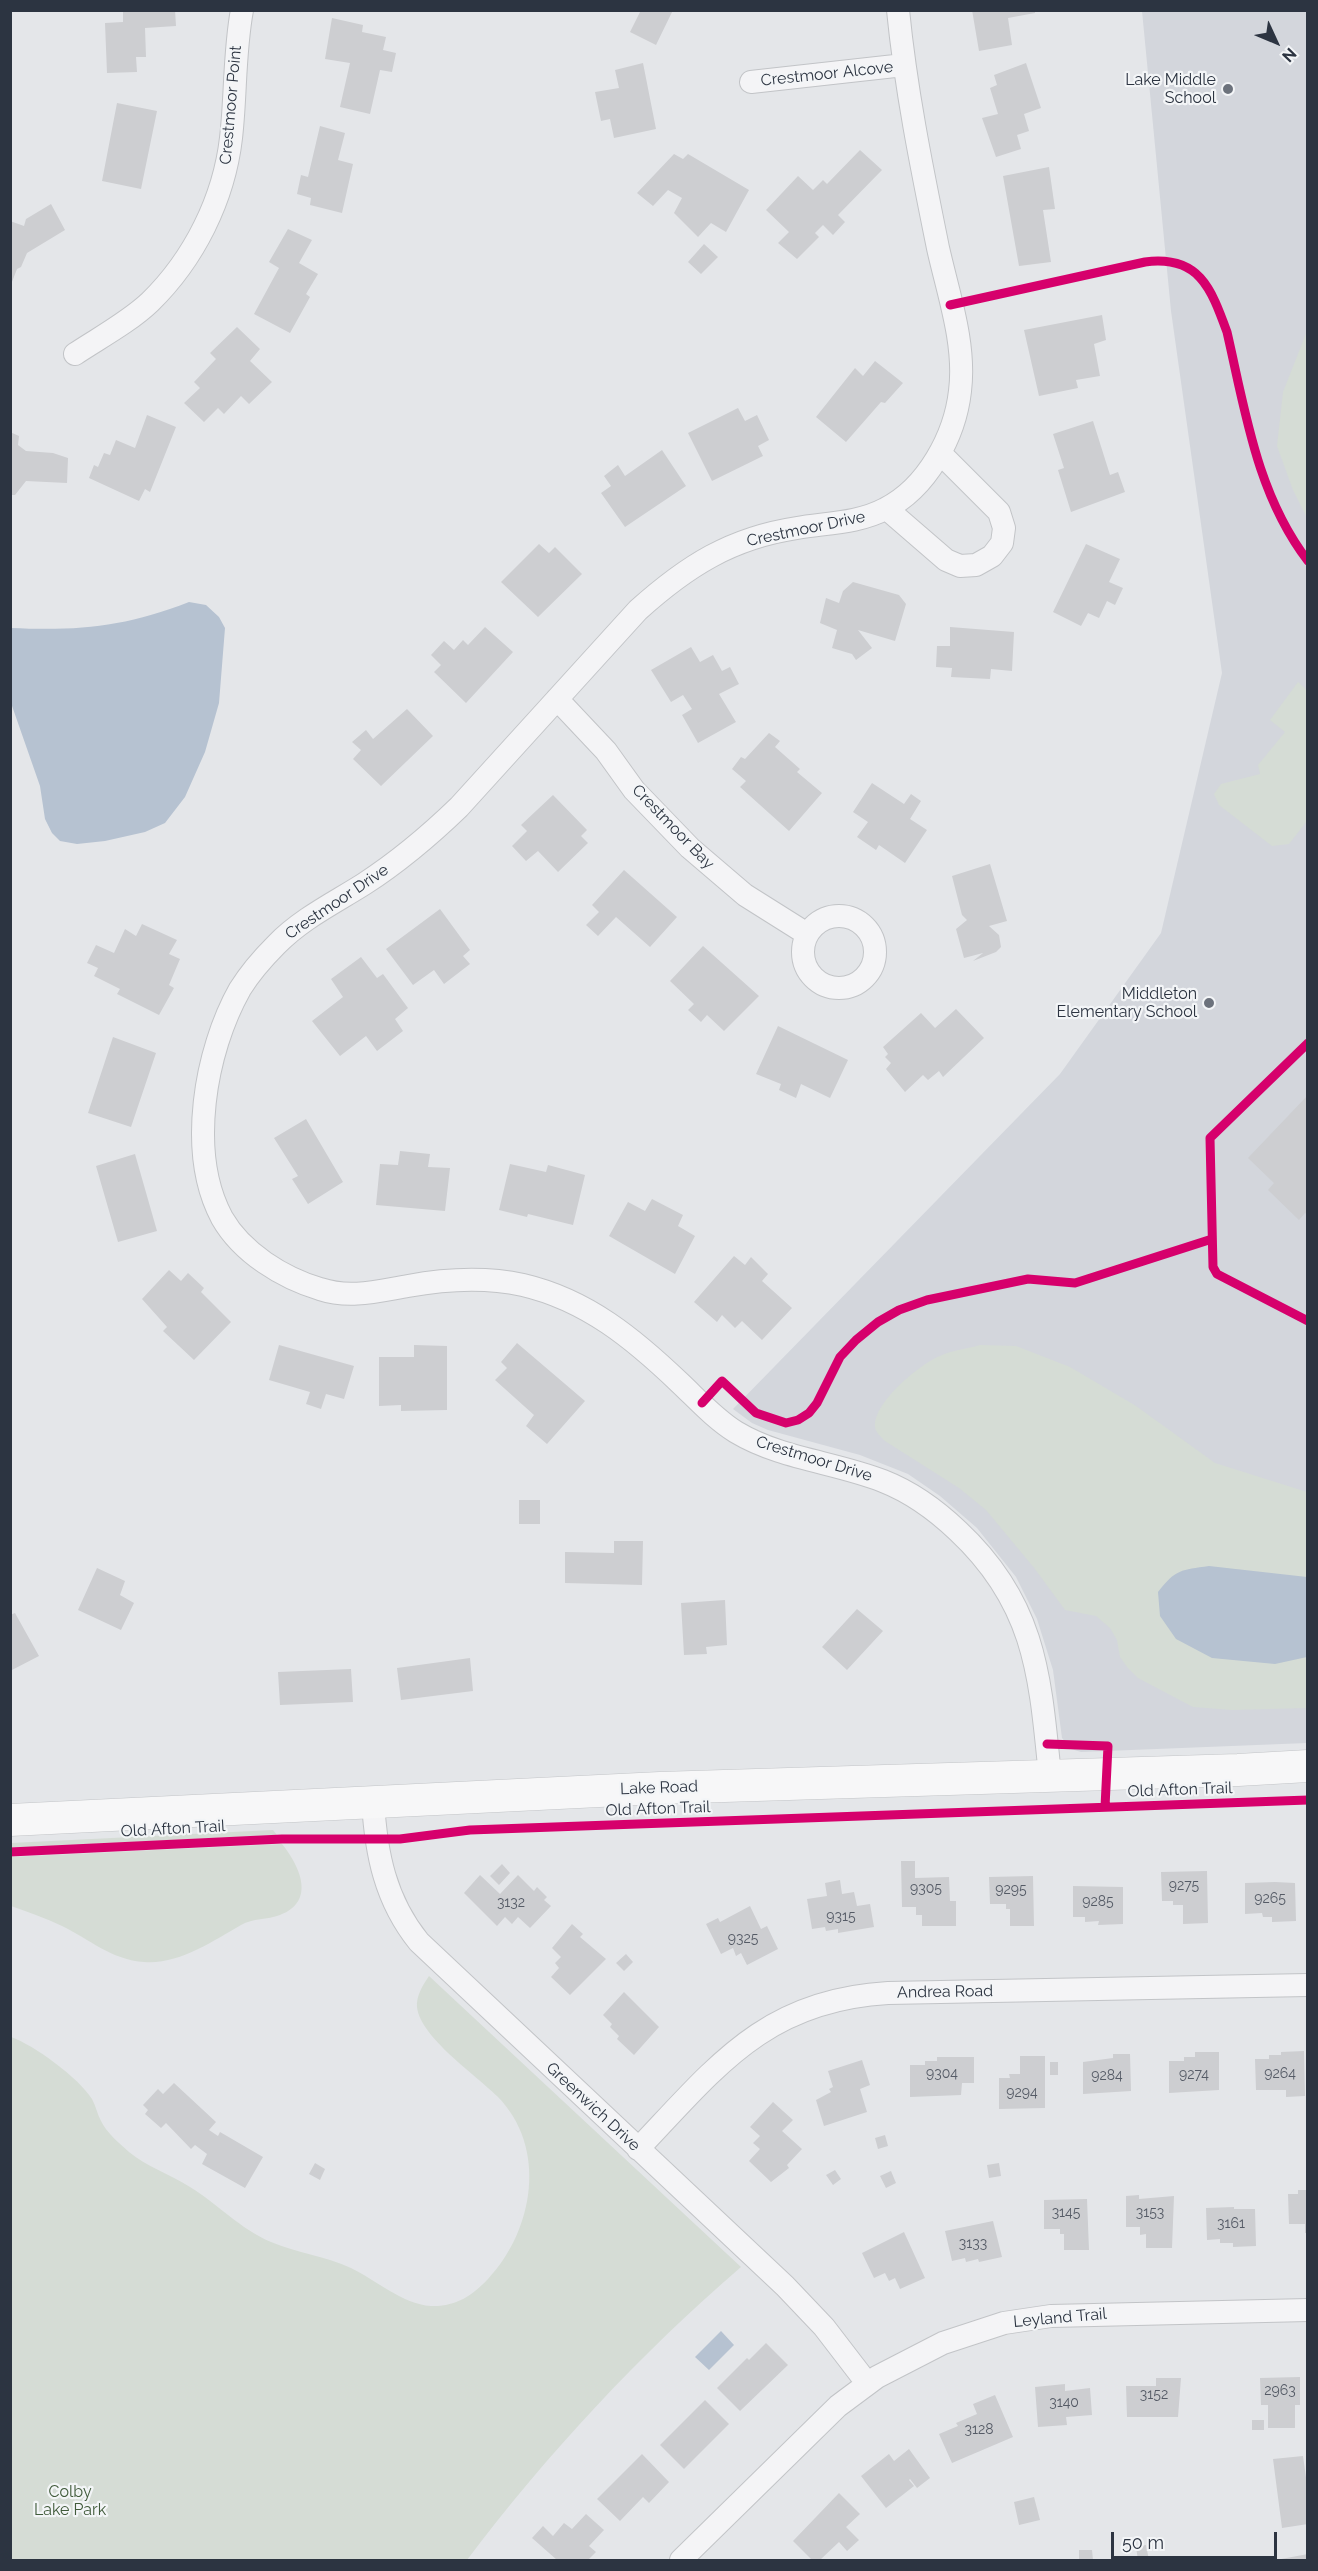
<!DOCTYPE html>
<html>
<head>
<meta charset="utf-8">
<style>
	body { margin:0 }
	#map { position:relative; width:1318px; height:2571px; overflow:hidden; background:#e4e6e9; font-family:Raleway,sans-serif }
	canvas { display:block }
	.frame { position:absolute; inset:0; border:12px solid #2c3441; pointer-events:none }
	.north { position:absolute; left:1246px; top:12px; width:60px; height:60px; -webkit-text-stroke:4px #f3f5f7; paint-order:stroke; rotate:134deg; font-size:16px; font-weight:700; line-height:24px; text-align:center; color:#2c3441 }
	.north::after { content:''; display:block; margin:auto; width:21px; height:27px; background:#2c3441; clip-path:polygon(50% 0,100% 100%,50% 72%,0 100%) }
	.scale { position:absolute; left:1111px; top:2532px; width:166px; height:27px; box-sizing:border-box; border:3px solid #2c3441; border-top:0; padding-left:8px; font-size:18px; line-height:21px; white-space:nowrap; color:#2c3441; -webkit-text-stroke:4px #f3f5f7; paint-order:stroke }
</style>
</head>
<body>
<div id="map">
<canvas width="1318" height="2571"></canvas>
<div class="frame"></div>
<div class="north">N</div>
<div class="scale">50 m</div>
</div>
<script>
const ctx = document.querySelector('canvas').getContext('2d');
ctx.lineJoin = 'round';
function paint(path, color) { ctx.fillStyle = color; ctx.fill(path, 'evenodd'); }
function trace(path, color, width, dash) { ctx.strokeStyle = color; ctx.lineWidth = width; ctx.lineCap = dash ? 'butt' : 'round'; ctx.setLineDash(dash || []); ctx.stroke(path); }
function write(font, color, halo, rows, align = 'center') {
  ctx.font = font + ' Raleway,sans-serif'; ctx.lineWidth = 4.5; ctx.setLineDash([]); ctx.textBaseline = 'middle'; ctx.strokeStyle = halo; ctx.fillStyle = color; for (const [text, x, y, turn = 0] of rows) {
    ctx.save(); ctx.translate(x, y); ctx.rotate((+turn || 0) * Math.PI / 180); ctx.textAlign = isNaN(turn) ? turn : align; if (halo) ctx.strokeText(text, 0, 0); ctx.fillText(text, 0, 0); ctx.restore();
  }
}
paint(new Path2D(`
	M 1142,11 L 1307,11 L 1307,1743 L 1081,1752 L 1071,1749 L 1062,1738 L 1053,1670 L 1037,1619 L 1016,1577 L 977,1528 L 940,1496 L 908,1474 L 860,1455 L 768,1430 L 752,1423 L 733,1409 L 1060,1074 L 1161,933 L 1222,673 L 1171,311 Z`), '#d3d6dc');
paint(new Path2D(`
	M 1307,331 L 1307,518 L 1293,490 L 1277,446 L 1283,392 Z
	M 1298,682 L 1307,690 L 1307,821 L 1289,844 L 1272,846 L 1219,805 L 1214,794 L 1221,784 L 1260,774 L 1258,765 L 1285,732 L 1270,720 Z
	M 980,1345 L 1016,1346 L 1070,1367 L 1136,1406 L 1215,1463 L 1307,1492 L 1307,1708 L 1232,1710 L 1193,1707 L 1138,1678 L 1127,1667 L 1120,1657 L 1117,1640 L 1110,1628 L 1096,1616 L 1065,1610 L 1035,1569 L 986,1510 L 959,1488 L 885,1441 C 881,1437 875,1432 875,1426 C 874,1402 920,1364 940,1356 C 952,1350 967,1349 980,1345 Z
	M 273,1830 L 277,1835 L 11,1848 L 11,1843 Z
	M 282,1844 C 299,1865 317,1901 280,1915 C 267,1920 253,1918 241,1925 C 213,1941 178,1965 144,1962 C 112,1960 89,1939 62,1926 C 45,1918 28,1912 11,1906 L 11,1857 Z
	M 429,1976 L 741,2267 C 640,2354 547,2454 467,2560 L 11,2560 L 11,2037 C 34,2045 79,2078 92,2099 C 96,2106 97,2114 101,2121 C 107,2133 119,2143 129,2152 C 147,2167 170,2174 190,2187 C 218,2204 240,2229 271,2242 C 297,2253 326,2256 351,2268 C 376,2280 402,2304 431,2306 C 455,2307 472,2296 488,2279 C 534,2230 548,2147 497,2096 C 476,2075 420,2037 417,2007 C 416,1996 423,1985 429,1976 Z`), '#d5dcd5');
paint(new Path2D(`
	M 189,602 L 206,605 L 219,617 L 225,628 L 219,703 L 205,752 L 185,797 L 165,823 L 145,832 L 105,841 L 77,844 L 60,841 L 52,833 L 45,819 L 40,786 L 11,703 L 11,628 C 79,631 125,627 189,602 Z
	M 1209,1566 L 1307,1577 L 1307,1657 L 1275,1664 L 1212,1658 L 1176,1639 L 1160,1616 L 1158,1592 C 1176,1569 1181,1570 1209,1566 Z
	M 721,2331 L 734,2345 L 709,2370 L 695,2357 Z`), '#b6c2d1');
paint(new Path2D(`
	M 123,10 L 175,10 L 176,26 L 145,28 L 146,57 L 136,57 L 137,72 L 107,73 L 105,23 L 123,22 Z
	M 641,10 L 673,10 L 656,45 L 630,32 Z
	M 972,10 L 1035,10 L 1035,13 L 1008,18 L 1012,45 L 979,51 Z
	M 332,18 L 363,25 L 362,32 L 386,37 L 383,50 L 396,53 L 392,72 L 380,70 L 370,114 L 340,107 L 350,63 L 325,59 Z
	M 643,63 L 656,129 L 614,138 L 610,119 L 601,121 L 595,92 L 619,88 L 615,70 Z
	M 1026,63 L 1041,108 L 1024,114 L 1029,131 L 1017,135 L 1021,149 L 996,157 L 982,118 L 998,114 L 990,88 L 997,85 L 994,75 Z
	M 117,103 L 157,111 L 141,189 L 102,181 Z
	M 320,126 L 345,133 L 338,160 L 353,164 L 342,213 L 310,205 L 311,198 L 297,194 L 301,175 L 308,177 Z
	M 860,150 L 882,170 L 838,215 L 845,222 L 833,235 L 823,225 L 815,233 L 819,237 L 797,259 L 778,243 L 789,232 L 766,210 L 798,176 L 813,190 L 823,180 L 827,184 Z
	M 674,154 L 683,159 L 688,154 L 749,190 L 726,232 L 711,223 L 698,237 L 674,213 L 682,198 L 668,190 L 653,206 L 637,193 Z
	M 1049,167 L 1055,209 L 1043,210 L 1051,262 L 1019,266 L 1003,176 Z
	M 51,204 L 65,230 L 27,253 L 21,267 L 17,269 L 10,287 L 10,221 L 24,226 L 26,219 Z
	M 288,229 L 312,240 L 299,263 L 318,274 L 306,294 L 310,297 L 290,333 L 254,314 L 279,268 L 269,262 Z
	M 704,244 L 718,257 L 701,274 L 688,262 Z
	M 1102,315 L 1106,340 L 1094,344 L 1100,376 L 1076,380 L 1078,388 L 1039,396 L 1024,330 Z
	M 237,327 L 260,349 L 250,361 L 272,382 L 249,404 L 241,396 L 224,414 L 218,408 L 204,422 L 184,403 L 200,388 L 194,382 L 216,359 L 210,353 Z
	M 875,361 L 903,383 L 885,403 L 881,402 L 846,442 L 816,417 L 855,368 L 863,376 Z
	M 738,408 L 745,421 L 757,415 L 769,440 L 758,446 L 763,456 L 712,481 L 688,433 Z
	M 147,415 L 176,427 L 150,492 L 145,489 L 139,501 L 89,478 L 94,465 L 98,467 L 104,453 L 110,455 L 116,440 L 135,448 Z
	M 1093,421 L 1110,475 L 1118,472 L 1125,492 L 1071,512 L 1058,470 L 1064,468 L 1053,434 Z
	M 10,432 L 19,436 L 18,445 L 26,451 L 53,453 L 68,458 L 67,483 L 26,481 L 15,495 L 10,495 Z
	M 662,450 L 686,486 L 625,527 L 601,493 L 611,486 L 604,476 L 618,465 L 625,476 Z
	M 539,544 L 549,553 L 555,547 L 582,574 L 538,617 L 501,582 Z
	M 1086,544 L 1120,559 L 1109,582 L 1123,588 L 1115,605 L 1107,601 L 1099,618 L 1088,613 L 1081,626 L 1053,612 Z
	M 853,582 L 899,595 L 906,604 L 895,641 L 858,630 L 872,648 L 856,660 L 852,654 L 832,648 L 837,630 L 820,623 L 826,598 L 839,603 L 843,591 Z
	M 485,627 L 513,652 L 466,703 L 434,672 L 441,665 L 431,655 L 444,641 L 454,650 L 463,640 L 468,645 Z
	M 950,627 L 1014,632 L 1012,671 L 991,669 L 990,679 L 951,677 L 952,668 L 936,667 L 937,646 L 950,646 Z
	M 691,647 L 700,662 L 713,655 L 722,671 L 730,667 L 739,684 L 719,694 L 736,722 L 698,743 L 682,715 L 692,709 L 683,695 L 671,702 L 651,670 Z
	M 407,709 L 433,736 L 381,786 L 353,759 L 361,750 L 352,742 L 366,730 L 373,739 Z
	M 769,733 L 780,741 L 775,747 L 800,769 L 797,772 L 822,793 L 789,831 L 740,787 L 746,781 L 732,769 L 741,757 L 745,759 Z
	M 872,783 L 904,804 L 911,794 L 921,801 L 910,819 L 927,830 L 905,863 L 879,845 L 876,850 L 857,837 L 868,822 L 853,812 Z
	M 553,795 L 587,830 L 581,836 L 588,843 L 558,872 L 538,851 L 526,861 L 512,846 L 527,831 L 521,825 Z
	M 990,864 L 1007,921 L 989,926 L 999,935 L 1001,947 L 996,952 L 973,961 L 983,953 L 964,958 L 956,929 L 967,920 L 962,915 L 952,876 Z
	M 624,870 L 677,917 L 650,947 L 616,917 L 598,936 L 586,925 L 599,912 L 592,905 Z
	M 440,909 L 470,950 L 463,956 L 470,964 L 444,984 L 434,970 L 413,985 L 386,949 Z
	M 142,924 L 177,940 L 169,954 L 180,959 L 169,985 L 174,988 L 159,1015 L 117,994 L 120,989 L 94,976 L 98,968 L 87,963 L 96,945 L 114,953 L 125,929 L 136,936 Z
	M 703,946 L 759,996 L 724,1031 L 707,1015 L 701,1022 L 688,1010 L 694,1004 L 670,981 Z
	M 361,957 L 377,978 L 383,974 L 408,1008 L 395,1019 L 403,1031 L 377,1051 L 366,1036 L 340,1056 L 312,1021 L 343,997 L 331,979 Z
	M 956,1009 L 984,1038 L 943,1077 L 939,1071 L 928,1080 L 923,1075 L 905,1092 L 886,1069 L 891,1063 L 885,1057 L 888,1054 L 883,1047 L 921,1013 L 935,1028 Z
	M 778,1026 L 848,1060 L 830,1098 L 801,1084 L 796,1098 L 779,1090 L 781,1084 L 756,1074 Z
	M 113,1037 L 156,1053 L 131,1127 L 88,1113 Z
	M 1308,1095 L 1308,1215 L 1305,1213 L 1299,1220 L 1268,1190 L 1274,1183 L 1248,1158 Z
	M 306,1119 L 343,1182 L 308,1204 L 292,1179 L 298,1176 L 274,1138 Z
	M 400,1151 L 430,1154 L 428,1167 L 450,1168 L 445,1211 L 376,1205 L 380,1164 L 398,1165 Z
	M 135,1154 L 157,1231 L 118,1242 L 96,1166 Z
	M 510,1164 L 546,1172 L 548,1165 L 585,1175 L 573,1225 L 528,1214 L 527,1217 L 499,1210 Z
	M 652,1199 L 683,1215 L 678,1226 L 695,1236 L 675,1274 L 609,1236 L 628,1202 L 645,1211 Z
	M 734,1256 L 745,1265 L 751,1257 L 768,1274 L 762,1281 L 792,1308 L 762,1340 L 742,1321 L 735,1328 L 722,1315 L 717,1322 L 694,1302 Z
	M 169,1270 L 181,1281 L 188,1273 L 204,1288 L 201,1292 L 231,1322 L 194,1360 L 163,1331 L 167,1327 L 142,1299 Z
	M 517,1343 L 585,1401 L 547,1444 L 526,1426 L 534,1415 L 495,1380 L 507,1368 L 501,1362 Z
	M 279,1345 L 354,1366 L 344,1399 L 326,1394 L 321,1409 L 306,1404 L 310,1392 L 269,1380 Z
	M 414,1345 L 447,1346 L 447,1410 L 401,1411 L 401,1405 L 379,1406 L 379,1357 L 414,1357 Z
	M 519,1500 L 540,1500 L 540,1524 L 519,1524 Z
	M 614,1541 L 643,1541 L 642,1585 L 565,1583 L 565,1552 L 614,1553 Z
	M 97,1568 L 125,1581 L 120,1595 L 134,1603 L 121,1630 L 78,1610 Z
	M 725,1600 L 727,1645 L 706,1647 L 707,1654 L 684,1655 L 681,1603 Z
	M 857,1609 L 883,1631 L 847,1670 L 822,1647 Z
	M 15,1613 L 39,1656 L 10,1671 L 10,1615 Z
	M 470,1658 L 473,1691 L 401,1700 L 397,1668 Z
	M 351,1669 L 353,1702 L 280,1705 L 278,1672 Z
	M 901,1861 L 915,1861 L 915,1878 L 949,1877 L 950,1901 L 956,1901 L 956,1926 L 922,1926 L 922,1915 L 916,1915 L 916,1907 L 902,1907 Z
	M 502,1864 L 510,1873 L 499,1885 L 490,1876 Z
	M 1207,1871 L 1208,1923 L 1183,1924 L 1183,1905 L 1173,1905 L 1173,1901 L 1162,1901 L 1161,1872 Z
	M 480,1875 L 500,1894 L 518,1875 L 534,1891 L 537,1887 L 547,1897 L 544,1900 L 551,1906 L 530,1928 L 518,1917 L 512,1924 L 505,1917 L 497,1926 L 464,1893 Z
	M 1033,1876 L 1034,1926 L 1010,1926 L 1010,1909 L 1006,1909 L 1006,1904 L 990,1904 L 989,1877 Z
	M 840,1880 L 842,1894 L 854,1892 L 857,1906 L 870,1904 L 874,1927 L 838,1933 L 838,1929 L 826,1931 L 825,1927 L 812,1929 L 807,1899 L 827,1896 L 825,1883 Z
	M 1275,1882 L 1295,1883 L 1296,1921 L 1272,1922 L 1272,1917 L 1263,1917 L 1262,1913 L 1245,1914 L 1245,1883 Z
	M 1073,1886 L 1123,1887 L 1123,1924 L 1098,1925 L 1099,1921 L 1085,1922 L 1085,1917 L 1073,1917 Z
	M 750,1906 L 761,1929 L 767,1926 L 778,1949 L 747,1965 L 741,1953 L 736,1956 L 733,1948 L 721,1954 L 706,1924 L 718,1918 L 720,1922 Z
	M 572,1924 L 583,1934 L 580,1937 L 606,1959 L 570,1995 L 551,1977 L 559,1968 L 555,1963 L 561,1957 L 552,1948 Z
	M 626,1954 L 633,1962 L 624,1971 L 616,1963 Z
	M 624,1992 L 659,2027 L 634,2055 L 617,2039 L 619,2036 L 610,2027 L 612,2024 L 603,2015 Z
	M 1304,2051 L 1305,2096 L 1286,2097 L 1286,2090 L 1256,2090 L 1255,2059 L 1269,2059 L 1269,2055 L 1281,2055 L 1281,2052 Z
	M 1195,2052 L 1219,2052 L 1219,2090 L 1169,2093 L 1169,2061 L 1184,2061 L 1184,2057 L 1195,2057 Z
	M 1113,2054 L 1130,2054 L 1131,2091 L 1083,2094 L 1083,2062 L 1113,2058 Z
	M 1020,2056 L 1045,2056 L 1045,2108 L 999,2109 L 999,2078 L 1010,2078 L 1009,2074 L 1020,2074 Z
	M 937,2057 L 974,2057 L 974,2083 L 962,2083 L 961,2095 L 910,2097 L 910,2065 L 925,2065 L 925,2061 L 937,2061 Z
	M 862,2060 L 870,2085 L 860,2089 L 867,2112 L 824,2126 L 816,2100 L 831,2092 L 829,2089 L 833,2087 L 828,2071 Z
	M 1050,2062 L 1058,2062 L 1058,2075 L 1050,2075 Z
	M 174,2083 L 216,2122 L 209,2130 L 218,2136 L 220,2132 L 263,2157 L 245,2188 L 202,2164 L 207,2154 L 195,2145 L 191,2149 L 166,2123 L 161,2128 L 145,2114 L 148,2110 L 143,2105 L 158,2089 L 163,2094 Z
	M 773,2102 L 793,2120 L 782,2131 L 802,2149 L 787,2165 L 789,2168 L 771,2182 L 749,2161 L 760,2149 L 753,2143 L 760,2136 L 750,2127 Z
	M 885,2135 L 888,2146 L 878,2149 L 875,2138 Z
	M 315,2163 L 325,2169 L 320,2180 L 309,2174 Z
	M 999,2163 L 1001,2176 L 989,2178 L 987,2165 Z
	M 835,2170 L 841,2179 L 833,2185 L 826,2175 Z
	M 891,2171 L 896,2183 L 886,2188 L 880,2176 Z
	M 1298,2190 L 1308,2190 L 1308,2233 L 1305,2233 L 1305,2224 L 1289,2224 L 1288,2194 L 1298,2194 Z
	M 1139,2195 L 1139,2199 L 1174,2196 L 1172,2248 L 1146,2248 L 1146,2234 L 1140,2235 L 1140,2227 L 1126,2227 L 1126,2196 Z
	M 1087,2199 L 1089,2250 L 1064,2250 L 1064,2234 L 1060,2234 L 1060,2229 L 1044,2229 L 1044,2200 Z
	M 1234,2207 L 1234,2209 L 1255,2209 L 1256,2246 L 1233,2247 L 1233,2243 L 1220,2243 L 1220,2239 L 1207,2240 L 1206,2208 Z
	M 993,2221 L 1002,2257 L 979,2262 L 978,2259 L 966,2262 L 965,2258 L 952,2261 L 945,2231 Z
	M 904,2232 L 925,2278 L 900,2289 L 895,2278 L 889,2281 L 885,2273 L 874,2278 L 862,2253 Z
	M 766,2343 L 788,2365 L 740,2411 L 717,2388 L 747,2358 L 749,2360 Z
	M 1300,2377 L 1300,2405 L 1295,2405 L 1295,2428 L 1268,2428 L 1268,2405 L 1261,2405 L 1260,2378 Z
	M 1156,2378 L 1181,2378 L 1178,2417 L 1127,2417 L 1126,2386 L 1156,2386 Z
	M 1065,2384 L 1065,2391 L 1090,2388 L 1092,2415 L 1066,2417 L 1067,2425 L 1038,2427 L 1035,2387 Z
	M 995,2395 L 1013,2437 L 952,2463 L 939,2434 L 958,2426 L 956,2423 L 977,2414 L 973,2404 Z
	M 705,2400 L 729,2424 L 684,2469 L 660,2445 Z
	M 1252,2420 L 1264,2420 L 1264,2430 L 1252,2430 Z
	M 909,2449 L 930,2478 L 917,2488 L 910,2479 L 909,2480 L 914,2486 L 886,2508 L 861,2476 L 889,2454 L 894,2461 Z
	M 642,2454 L 669,2482 L 649,2503 L 643,2497 L 620,2521 L 597,2499 Z
	M 1303,2456 L 1308,2492 L 1308,2524 L 1282,2528 L 1273,2459 Z
	M 839,2493 L 860,2514 L 846,2527 L 859,2540 L 847,2551 L 839,2542 L 820,2560 L 812,2560 L 793,2541 Z
	M 1034,2497 L 1040,2520 L 1019,2525 L 1014,2502 Z
	M 586,2514 L 604,2530 L 589,2546 L 596,2552 L 588,2560 L 557,2560 L 532,2538 L 543,2526 L 553,2536 L 564,2523 L 572,2529 Z
	M 1146,2545 L 1149,2560 L 1138,2560 L 1136,2547 Z
	M 1079,2550 L 1092,2550 L 1093,2560 L 1079,2560 Z
	M 1308,2554 L 1308,2560 L 1282,2560 L 1281,2559 Z`), '#cdced1');
const street = new Path2D(`
	M 898,10 C 906,91 922,169 938,248 C 948,293 966,344 960,391 C 955,436 927,488 885,509 C 859,523 826,523 797,528 C 731,538 687,566 638,610 L 459,807 C 429,836 398,862 364,884 C 334,903 301,919 276,945 C 263,958 250,973 240,989 C 205,1051 187,1153 222,1218 C 242,1253 283,1278 320,1289 C 350,1299 378,1291 408,1286 C 446,1279 486,1277 523,1285 C 587,1300 634,1339 680,1383 C 698,1400 715,1419 736,1432 C 781,1459 835,1462 883,1481 C 911,1492 936,1510 958,1531 C 1036,1604 1040,1676 1050,1776
	M 751,82 L 904,65
	M 75,354 C 99,338 129,322 150,302 C 194,259 224,199 231,138 C 236,95 234,53 242,10
	M 887,509 L 946,560 L 960,566 L 976,565 L 992,556 L 1002,543 L 1004,528 L 999,512 L 941,454
	M 557,699 L 606,751 L 634,790 L 690,848 L 745,895 L 807,934
	M803 952a36 36 0 1 1 72 0a36 36 0 1 1-72 0Z
	M 373,1802 C 376,1853 385,1900 419,1942 L 785,2286 L 824,2327 L 867,2383
	M 638,2149 C 716,2067 765,2000 888,1993 L 1308,1985
	M 681,2560 L 838,2406 L 877,2377 L 943,2343 L 1004,2323 L 1051,2316 L 1308,2310`);
const secondary = new Path2D(`
	M 10,1820 L 660,1788 L 1238,1770 L 1308,1766`);
trace(street, '#c2c4c7', 24);
trace(secondary, '#c2c4c7', 33);
trace(street, '#f4f4f6', 22);
trace(secondary, '#f7f7f8', 32);
trace(new Path2D(`
	M 950,305 L 1145,262 C 1199,255 1211,288 1227,332 C 1245,410 1257,495 1308,561
	M 1308,1043 L 1210,1138 L 1213,1267 L 1217,1274 L 1308,1321
	M 702,1403 L 722,1381 L 756,1413 L 786,1423 L 798,1420 L 809,1413 L 817,1403 L 840,1357 L 856,1340 L 878,1322 L 899,1310 L 927,1300 L 1028,1279 L 1075,1283 L 1212,1239
	M 1047,1744 L 1108,1746 L 1105,1807
	M 10,1852 L 282,1839 L 400,1839 L 470,1830 L 1308,1800`), '#d6006c', 9);
for (const [x, y, r, color] of [
	[1228,89,6,"#6c727c"],
	[1209,1003,6,"#6c727c"]
]) { const dot = new Path2D(); dot.arc(x, y, r, 0, 2 * Math.PI); ctx.fillStyle = color; ctx.fill(dot); trace(dot, '#f3f5f7', 2); }
write('14px', '#555b66', null, [
	["9275",1184,1886],
	["9305",926,1889],
	["9295",1011,1890],
	["9265",1270,1899],
	["9285",1098,1902],
	["3132",511,1903],
	["9315",841,1917],
	["9325",743,1939],
	["9304",942,2074],
	["9264",1280,2074],
	["9274",1194,2075],
	["9284",1107,2076],
	["9294",1022,2093],
	["3145",1066,2213],
	["3153",1150,2213],
	["3161",1231,2224],
	["3133",973,2244],
	["2963",1280,2391],
	["3152",1154,2395],
	["3140",1064,2403],
	["3128",979,2430]
]);
write('16px', '#2c3441', '#f3f5f7', [
	["Crestmoor Alcove",827,74,-6],
	["Crestmoor Point",231,105,-85],
	["Crestmoor Drive",806,529,-12],
	["Crestmoor Bay",673,827,46],
	["Crestmoor Drive",337,902,-34],
	["Crestmoor Drive",814,1459,17],
	["Lake Road",659,1788,-2],
	["Old Afton Trail",1180,1790,-2],
	["Old Afton Trail",658,1809,-2],
	["Old Afton Trail",173,1829,-3],
	["Andrea Road",945,1992,-1],
	["Greenwich Drive",593,2107,43],
	["Leyland Trail",1060,2318,-5]
]);
write('16px', '#2c3441', '#f3f5f7', [
	["Lake Middle",1216,80],
	["School",1216,98],
	["Middleton",1197,994],
	["Elementary School",1197,1012]
], 'right');
write('16px', '#415b3b', '#f3f5f7', [
	["Colby",70,2492],
	["Lake Park",70,2510]
]);
</script>
</body>
</html>
